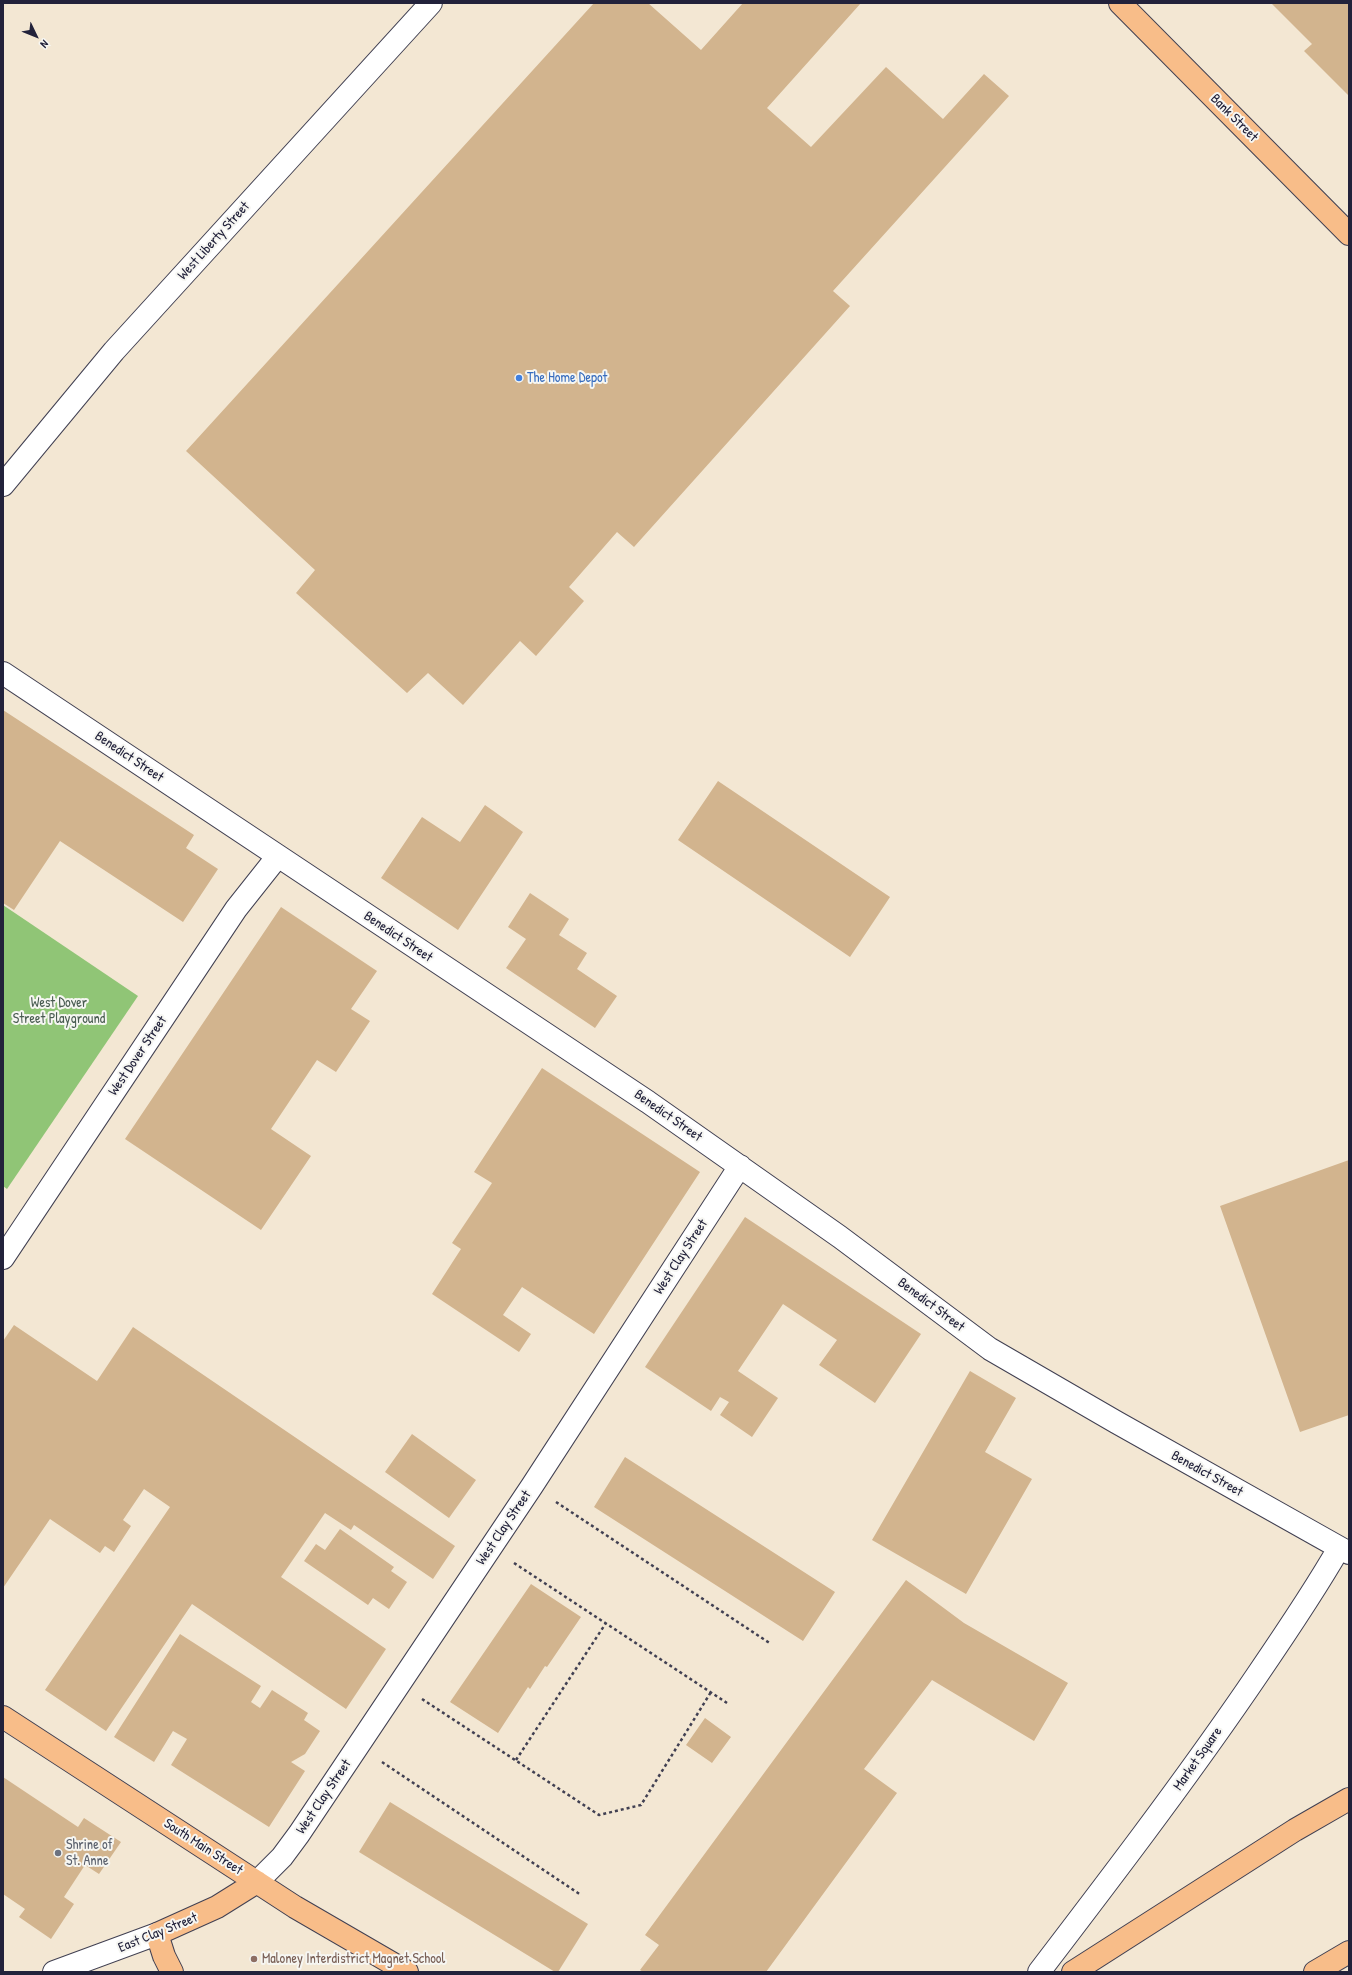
<!DOCTYPE html>
<html>
<head>
<meta charset="utf-8">
<style>
	body { margin:0 }
	#map { position:relative; width:1352px; height:1975px; overflow:hidden; background:#f3e7d3; font-family:"Patrick Hand",sans-serif }
	canvas { display:block }
	.frame { position:absolute; inset:0; border:4px solid #22223b; pointer-events:none }
	.north { position:absolute; left:16px; top:16px; width:40px; height:40px; -webkit-text-stroke:3px #f6f6f2; paint-order:stroke; rotate:133deg; font-size:11px; font-weight:700; line-height:16px; text-align:center; color:#22223b }
	.north::after { content:''; display:block; margin:auto; width:14px; height:18px; background:#22223b; clip-path:polygon(50% 0,100% 100%,50% 72%,0 100%) }
</style>
</head>
<body>
<div id="map">
<canvas width="1352" height="1975"></canvas>
<div class="frame"></div>
<div class="north">N</div>
</div>
<script>
const ctx = document.querySelector('canvas').getContext('2d');
ctx.lineJoin = 'round';
function paint(path, color) { ctx.fillStyle = color; ctx.fill(path, 'evenodd'); }
function trace(path, color, width, dash) { ctx.strokeStyle = color; ctx.lineWidth = width; ctx.lineCap = dash ? 'butt' : 'round'; ctx.setLineDash(dash || []); ctx.stroke(path); }
function write(font, color, halo, rows, align = 'center') {
  ctx.font = font + ' "Patrick Hand",sans-serif'; ctx.lineWidth = 4; ctx.setLineDash([]); ctx.textBaseline = 'middle'; ctx.strokeStyle = halo; ctx.fillStyle = color; for (const [text, x, y, turn = 0] of rows) {
    ctx.save(); ctx.translate(x, y); ctx.rotate((+turn || 0) * Math.PI / 180); ctx.textAlign = isNaN(turn) ? turn : align; if (halo) ctx.strokeText(text, 0, 0); ctx.fillText(text, 0, 0); ctx.restore();
  }
}
paint(new Path2D(`
	M 3,905 L 138,996 L 7,1189 L 3,1186 Z`), '#90c576');
paint(new Path2D(`
	M 594,3 L 648,3 L 701,50 L 743,3 L 861,3 L 767,108 L 811,147 L 886,67 L 943,119 L 984,74 L 1009,96 L 833,291 L 850,306 L 634,547 L 617,532 L 569,587 L 584,601 L 536,656 L 520,641 L 463,705 L 428,673 L 407,693 L 296,593 L 315,570 L 186,451 Z
	M 1271,3 L 1349,3 L 1349,96 L 1304,51 L 1312,44 Z
	M 3,710 L 194,835 L 186,848 L 218,869 L 183,922 L 60,841 L 14,910 L 3,903 Z
	M 718,781 L 890,897 L 850,957 L 678,840 Z
	M 485,805 L 523,832 L 458,930 L 381,878 L 422,817 L 460,842 Z
	M 530,893 L 569,919 L 559,935 L 587,953 L 577,969 L 617,996 L 595,1028 L 506,968 L 526,939 L 508,927 Z
	M 281,907 L 377,971 L 351,1009 L 370,1021 L 336,1072 L 317,1060 L 271,1129 L 311,1156 L 261,1230 L 125,1139 Z
	M 542,1068 L 700,1172 L 594,1334 L 522,1287 L 503,1315 L 531,1334 L 519,1352 L 432,1294 L 461,1249 L 452,1243 L 492,1183 L 474,1172 Z
	M 1349,1160 L 1349,1415 L 1300,1432 L 1220,1206 Z
	M 745,1217 L 921,1334 L 875,1403 L 819,1365 L 837,1340 L 783,1304 L 738,1371 L 778,1398 L 752,1437 L 720,1415 L 729,1402 L 720,1397 L 711,1411 L 645,1367 Z
	M 14,1325 L 97,1381 L 133,1327 L 455,1546 L 433,1579 L 354,1525 L 351,1530 L 325,1513 L 281,1577 L 386,1649 L 346,1709 L 192,1604 L 106,1731 L 45,1690 L 170,1507 L 144,1489 L 123,1520 L 131,1526 L 114,1552 L 105,1546 L 100,1553 L 50,1519 L 3,1588 L 3,1341 Z
	M 970,1371 L 1016,1398 L 985,1452 L 1032,1479 L 966,1594 L 872,1540 Z
	M 412,1434 L 476,1480 L 449,1518 L 385,1472 Z
	M 625,1457 L 835,1592 L 803,1641 L 594,1507 Z
	M 340,1529 L 394,1567 L 391,1571 L 407,1582 L 389,1609 L 373,1598 L 368,1605 L 304,1561 L 316,1544 L 325,1550 Z
	M 906,1580 L 964,1623 L 1068,1683 L 1034,1741 L 932,1680 L 864,1769 L 897,1793 L 766,1972 L 643,1972 L 640,1970 L 659,1945 L 645,1935 Z
	M 531,1584 L 581,1617 L 547,1667 L 545,1666 L 530,1689 L 528,1687 L 498,1733 L 450,1702 Z
	M 180,1634 L 261,1686 L 251,1702 L 260,1708 L 272,1690 L 308,1713 L 304,1720 L 320,1731 L 305,1754 L 291,1762 L 305,1771 L 269,1827 L 171,1765 L 187,1739 L 173,1731 L 154,1762 L 114,1737 Z
	M 705,1718 L 731,1737 L 712,1763 L 686,1745 Z
	M 3,1777 L 78,1827 L 84,1818 L 121,1842 L 99,1874 L 85,1865 L 64,1897 L 74,1904 L 51,1939 L 19,1917 L 25,1909 L 3,1894 Z
	M 390,1802 L 588,1924 L 558,1972 L 555,1972 L 359,1852 Z`), '#d2b48e');
const minor = new Path2D(`
	M 3,485 L 114,351 L 431,3
	M 3,673 L 648,1102 L 840,1237 L 990,1349 L 1116,1422 L 1349,1553
	M 3,1258 L 236,909 L 278,856
	M 257,1882 L 282,1857 L 299,1834 L 532,1486 L 740,1166
	M 54,1972 L 157,1934
	M 1039,1972 C 1110,1879 1181,1786 1247,1690 C 1279,1643 1311,1597 1339,1548`);
const major = new Path2D(`
	M 1120,3 L 1349,234
	M 3,1717 L 295,1907 L 407,1972
	M 172,1972 L 164,1956 L 157,1934 L 217,1907 L 257,1882`);
const highway = new Path2D(`
	M 1073,1972 L 1295,1830 L 1349,1799
	M 1315,1972 L 1349,1952`);
trace(minor, '#414052', 24);
trace(major, '#414052', 24);
trace(highway, '#414052', 24);
trace(new Path2D(`
	M 556,1502 L 771,1644
	M 514,1563 L 727,1703
	M 422,1699 L 599,1815 L 641,1805 L 711,1692
	M 516,1760 L 606,1623
	M 382,1762 L 581,1895`), '#414052', 2.5, [3, 3]);
trace(minor, '#fff', 22);
trace(major, '#f8bd89', 22);
trace(highway, '#f8bd89', 22);
for (const [x, y, r, color] of [
	[519,378,4,"#3f7fe0"],
	[58,1853,4,"#6b7280"],
	[254,1959,4,"#8d6e63"]
]) { const dot = new Path2D(); dot.arc(x, y, r, 0, 2 * Math.PI); ctx.fillStyle = color; ctx.fill(dot); trace(dot, '#f6f6f2', 1.5); }
write('14px', '#22223b', '#f6f6f2', [
	["Bank Street",1234,118,45],
	["West Liberty Street",214,241,-48],
	["Benedict Street",129,757,34],
	["Benedict Street",398,937,34],
	["West Dover Street",138,1056,-56],
	["Benedict Street",668,1116,35],
	["West Clay Street",681,1257,-57],
	["Benedict Street",931,1305,37],
	["Benedict Street",1207,1474,29],
	["West Clay Street",504,1528,-56],
	["Market Square",1198,1759,-55],
	["West Clay Street",324,1797,-56],
	["South Main Street",203,1847,33],
	["East Clay Street",158,1933,-22]
]);
write('14px', '#366cbe', '#f6f6f2', [
	["The Home Depot",527,378]
], 'left');
write('14px', '#485b50', '#f6f6f2', [
	["West Dover",59,1003],
	["Street Playground",59,1019]
]);
write('14px', '#5b616d', '#f6f6f2', [
	["Shrine of",66,1845],
	["St. Anne",66,1861]
], 'left');
write('14px', '#785e54', '#f6f6f2', [
	["Maloney Interdistrict Magnet School",262,1959]
], 'left');
</script>
</body>
</html>
